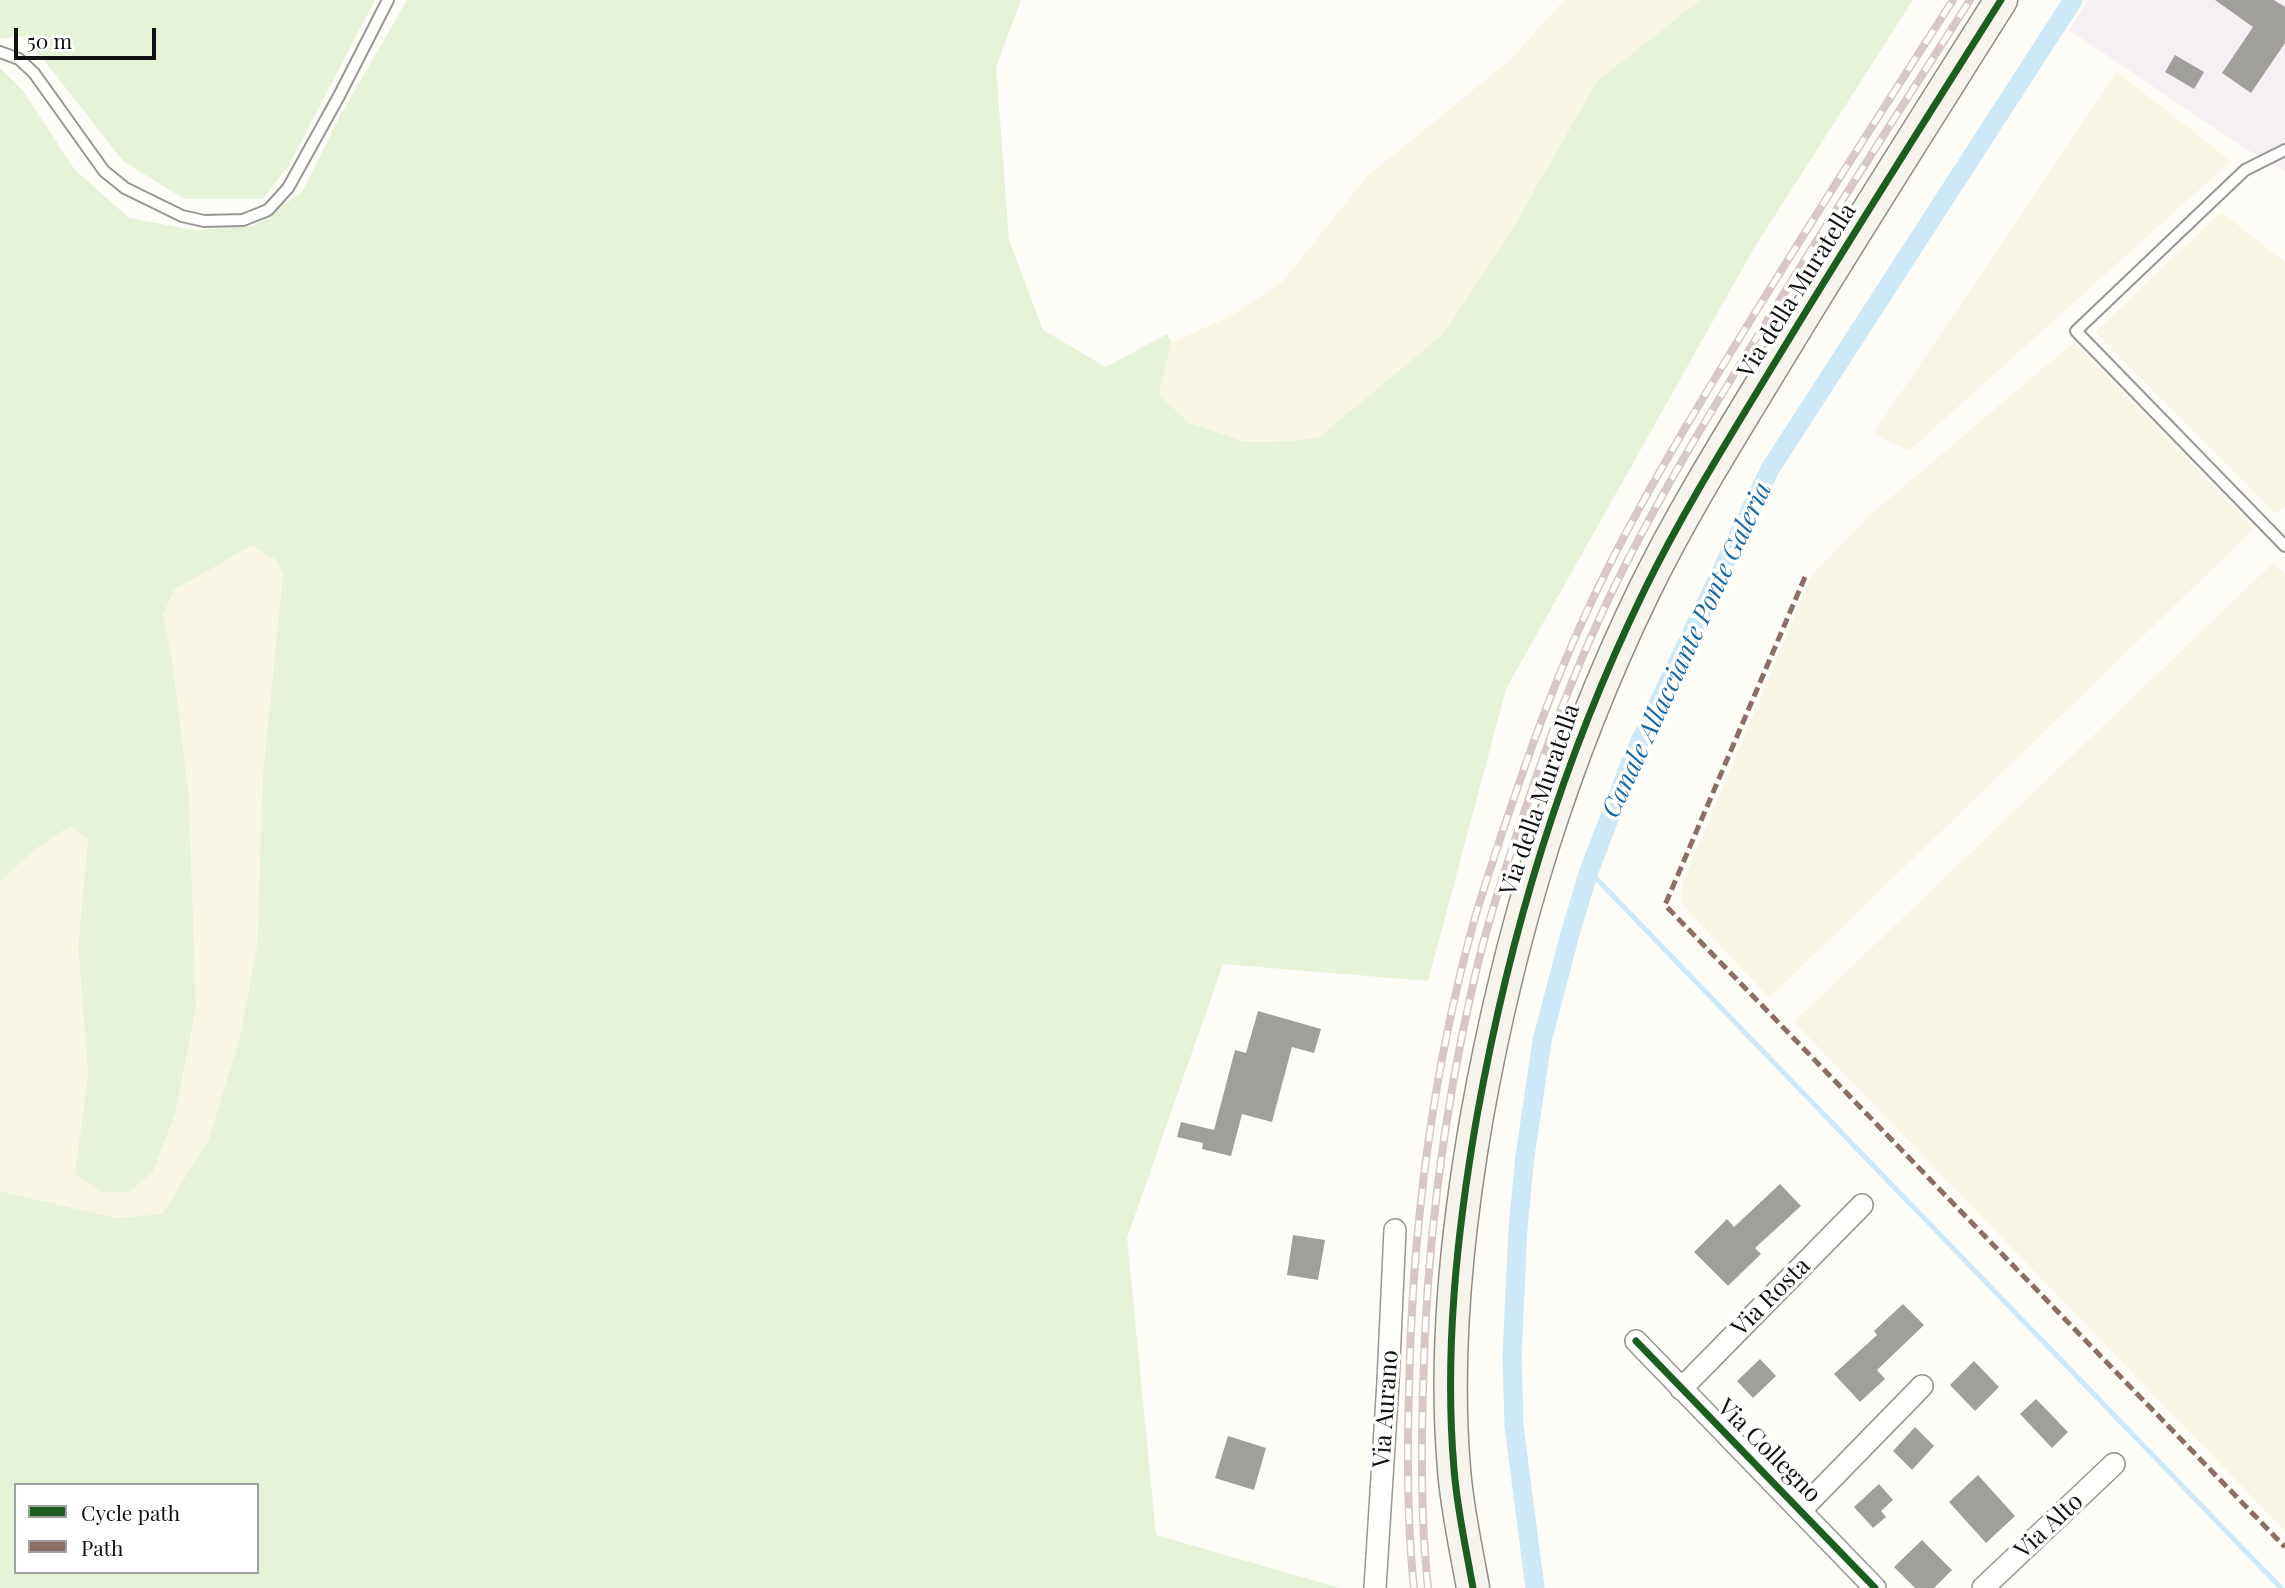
<!DOCTYPE html>
<html>
<head>
<meta charset="utf-8">
<style>
	body { margin:0 }
	#map { position:relative; width:2285px; height:1588px; overflow:hidden; background:#fdfcf7; font-family:"Playfair Display",serif }
	canvas { display:block }
	.legend { position:absolute; left:14px; top:1483px; width:245px; height:91px; box-sizing:border-box; background:#fff; border:2px solid #a0a0a0; margin:0; padding:9px 12px; list-style:none; font-size:21px; color:#111 }
	.legend li { display:flex; align-items:center; gap:14px; height:35px }
	.legend b { width:35px; border:2px solid #a0a0a0 }
	.scale { position:absolute; left:14px; top:28px; width:142px; height:32px; box-sizing:border-box; border:4px solid #111; border-top:0; padding-left:9px; font-size:21px; line-height:24px; white-space:nowrap; color:#111; -webkit-text-stroke:5px #fff; paint-order:stroke }
</style>
</head>
<body>
<div id="map">
<canvas width="2285" height="1588"></canvas>
<ul class="legend">
<li><b style="height:9px;background:#1b5e20"></b>Cycle path</li>
<li><b style="height:9px;background:#8d6e63"></b>Path</li>
</ul>
<div class="scale">50 m</div>
</div>
<script>
const ctx = document.querySelector('canvas').getContext('2d');
ctx.lineJoin = 'round';
function paint(path, color) { ctx.fillStyle = color; ctx.fill(path, 'evenodd'); }
function trace(path, color, width, dash) { ctx.strokeStyle = color; ctx.lineWidth = width; ctx.lineCap = dash ? 'butt' : 'round'; ctx.setLineDash(dash || []); ctx.stroke(path); }
function write(font, color, halo, rows, align = 'center') {
  ctx.font = font + ' "Playfair Display",serif'; ctx.lineWidth = 7; ctx.setLineDash([]); ctx.textBaseline = 'middle'; ctx.strokeStyle = halo; ctx.fillStyle = color; for (const [text, x, y, turn = 0] of rows) {
    ctx.save(); ctx.translate(x, y); ctx.rotate((+turn || 0) * Math.PI / 180); ctx.textAlign = isNaN(turn) ? turn : align; if (halo) ctx.strokeText(text, 0, 0); ctx.fillText(text, 0, 0); ctx.restore();
  }
}
paint(new Path2D(`
	M 2089,0 L 2285,0 L 2285,171 L 2246,149 L 2069,30 Z`), '#f5f0f3');
paint(new Path2D(`
	M 1564,0 L 1700,0 L 1597,81 L 1512,229 L 1444,333 L 1354,409 L 1318,438 L 1289,441 L 1245,442 L 1189,423 L 1159,394 L 1171,343 L 1229,317 L 1283,281 L 1366,177 L 1509,61 Z
	M 2117,72 L 2231,161 L 1909,451 L 1873,434 Z
	M 2221,212 L 2285,262 L 2285,506 L 2276,514 L 2095,332 Z
	M 2074,342 L 2254,529 L 1769,998 L 1681,903 L 1682,884 L 1812,575 L 1871,514 Z
	M 251,546 L 275,559 L 283,573 L 263,774 L 257,945 L 240,1037 L 208,1141 L 162,1214 L 116,1218 L 0,1191 L 0,882 L 34,850 L 70,826 L 88,840 L 78,947 L 88,1073 L 75,1173 L 153,1171 L 175,1116 L 196,1008 L 189,797 L 172,657 L 163,616 L 174,590 Z
	M 2273,563 L 2285,575 L 2285,1531 L 1794,1022 Z`), '#f9f7e4');
paint(new Path2D(`
	M 0,0 L 375,0 L 289,165 L 263,199 L 184,199 L 123,161 L 25,36 L 0,39 Z
	M 407,0 L 1021,0 L 996,67 L 1009,240 L 1043,330 L 1106,367 L 1167,334 L 1171,343 L 1159,394 L 1189,423 L 1245,442 L 1289,441 L 1318,438 L 1444,333 L 1512,229 L 1597,81 L 1700,0 L 1913,0 L 1754,248 L 1506,689 L 1428,981 L 1223,964 L 1127,1238 L 1156,1535 L 1340,1588 L 0,1588 L 0,1191 L 116,1218 L 162,1214 L 208,1141 L 240,1037 L 257,945 L 263,774 L 283,573 L 275,559 L 251,546 L 174,590 L 163,616 L 172,657 L 189,797 L 196,1008 L 175,1115 L 153,1171 L 129,1192 L 100,1192 L 75,1173 L 88,1073 L 78,947 L 88,840 L 70,826 L 34,850 L 0,882 L 0,68 L 23,91 L 75,170 L 129,218 L 193,230 L 253,226 L 302,192 L 340,116 ZM 16,1485 L 257,1485 L 257,1572 L 16,1572 Z`), '#e7f3d7');
trace(new Path2D(`
	M 1589,871 L 2281,1588`), '#cde8f7', 5);
trace(new Path2D(`
	M 1535,1588 L 1514,1426 L 1512,1355 L 1518,1228 L 1525,1156 L 1542,1041 L 1570,934 L 1589,871 L 1634,754 L 1770,469 L 2073,0`), '#cde8f7', 19);
paint(new Path2D(`
	M 2215,0 L 2274,0 L 2285,7 L 2285,43 L 2251,93 L 2222,73 L 2253,27 Z
	M 2175,55 L 2204,72 L 2194,89 L 2165,72 Z
	M 1258,1011 L 1321,1029 L 1314,1053 L 1292,1047 L 1272,1122 L 1242,1114 L 1231,1156 L 1202,1149 L 1203,1143 L 1177,1137 L 1181,1122 L 1214,1130 L 1235,1050 L 1246,1053 Z
	M 1780,1184 L 1801,1206 L 1755,1248 L 1761,1254 L 1728,1286 L 1694,1252 L 1727,1219 L 1734,1227 Z
	M 1293,1235 L 1325,1240 L 1318,1280 L 1287,1275 Z
	M 1903,1304 L 1924,1325 L 1877,1370 L 1885,1379 L 1860,1402 L 1834,1374 L 1877,1335 L 1874,1331 Z
	M 1760,1359 L 1776,1376 L 1753,1398 L 1737,1381 Z
	M 1974,1361 L 1999,1387 L 1975,1411 L 1950,1385 Z
	M 2036,1399 L 2068,1432 L 2052,1448 L 2020,1414 Z
	M 1915,1427 L 1934,1446 L 1912,1470 L 1893,1451 Z
	M 1228,1436 L 1266,1448 L 1254,1490 L 1215,1478 Z
	M 1978,1475 L 2015,1516 L 1986,1543 L 1949,1502 Z
	M 1879,1484 L 1893,1500 L 1881,1511 L 1886,1517 L 1873,1528 L 1854,1507 Z
	M 1922,1540 L 1952,1570 L 1934,1588 L 1915,1588 L 1894,1567 Z`), '#a19f9c');
const lane = new Path2D(`
	M 0,52 L 19,59 L 34,73 L 104,171 L 125,188 L 182,216 L 204,221 L 243,220 L 268,210 L 288,188 L 339,96 L 388,0
	M 2285,150 L 2245,170 L 2076,331 L 2285,546`);
const street = new Path2D(`
	M 1636,1341 L 1875,1588
	M 1681,1389 L 1862,1205
	M 1801,1510 L 1922,1386
	M 1375,1588 L 1388,1382 L 1395,1230
	M 1983,1588 L 2114,1464`);
const secondary = new Path2D(`
	M 1473,1588 C 1466,1548 1457,1509 1454,1469 C 1444,1352 1457,1231 1477,1116 C 1510,932 1562,760 1644,591 C 1683,511 1731,435 1777,359 C 1850,238 1926,119 2001,0`);
trace(lane, '#979795', 14);
trace(street, '#979795', 24);
trace(secondary, '#8e8d8b', 35);
trace(lane, '#fffffe', 10);
trace(street, '#fffffe', 21);
trace(secondary, '#f6f4eb', 32);
const rail = new Path2D(`
	M 1414,1588 C 1407,1523 1407,1456 1409,1390 C 1412,1233 1432,1073 1474,921 C 1486,880 1500,839 1514,798 C 1538,727 1564,658 1597,590 C 1643,495 1699,404 1755,313 C 1820,208 1886,104 1953,0
	M 1428,1588 C 1421,1523 1421,1456 1423,1390 C 1426,1252 1443,1114 1474,980 C 1488,918 1509,858 1529,798 C 1552,730 1578,663 1609,598 C 1655,502 1711,411 1767,321 C 1833,213 1902,107 1970,0`);
trace(rail, '#d9c6c7', 8);
trace(rail, '#fff', 5, [16]);
trace(new Path2D(`
	M 1805,577 L 1665,905 L 2285,1547`), '#8d6e63', 5, [10, 5]);
trace(new Path2D(`
	M 1636,1341 L 1875,1588
	M 1473,1588 C 1466,1548 1457,1509 1454,1469 C 1444,1352 1457,1231 1477,1116 C 1510,932 1562,760 1644,591 C 1683,511 1731,435 1777,359 C 1850,238 1926,119 2001,0`), '#1b5e20', 7);
write('24px', '#111', '#fff', [
	["Via della Muratella",1797,291,-58],
	["Via della Muratella",1540,800,-71],
	["Via Rosta",1771,1297,-45],
	["Via Aurano",1386,1409,-86],
	["Via Collegno",1769,1451,45],
	["Via Alto",2049,1526,-43]
]);
write('italic 26px', '#1768a6', '#fff', [
	["Canale Allacciante Ponte Galeria",1687,650,-65]
]);
</script>
</body>
</html>
